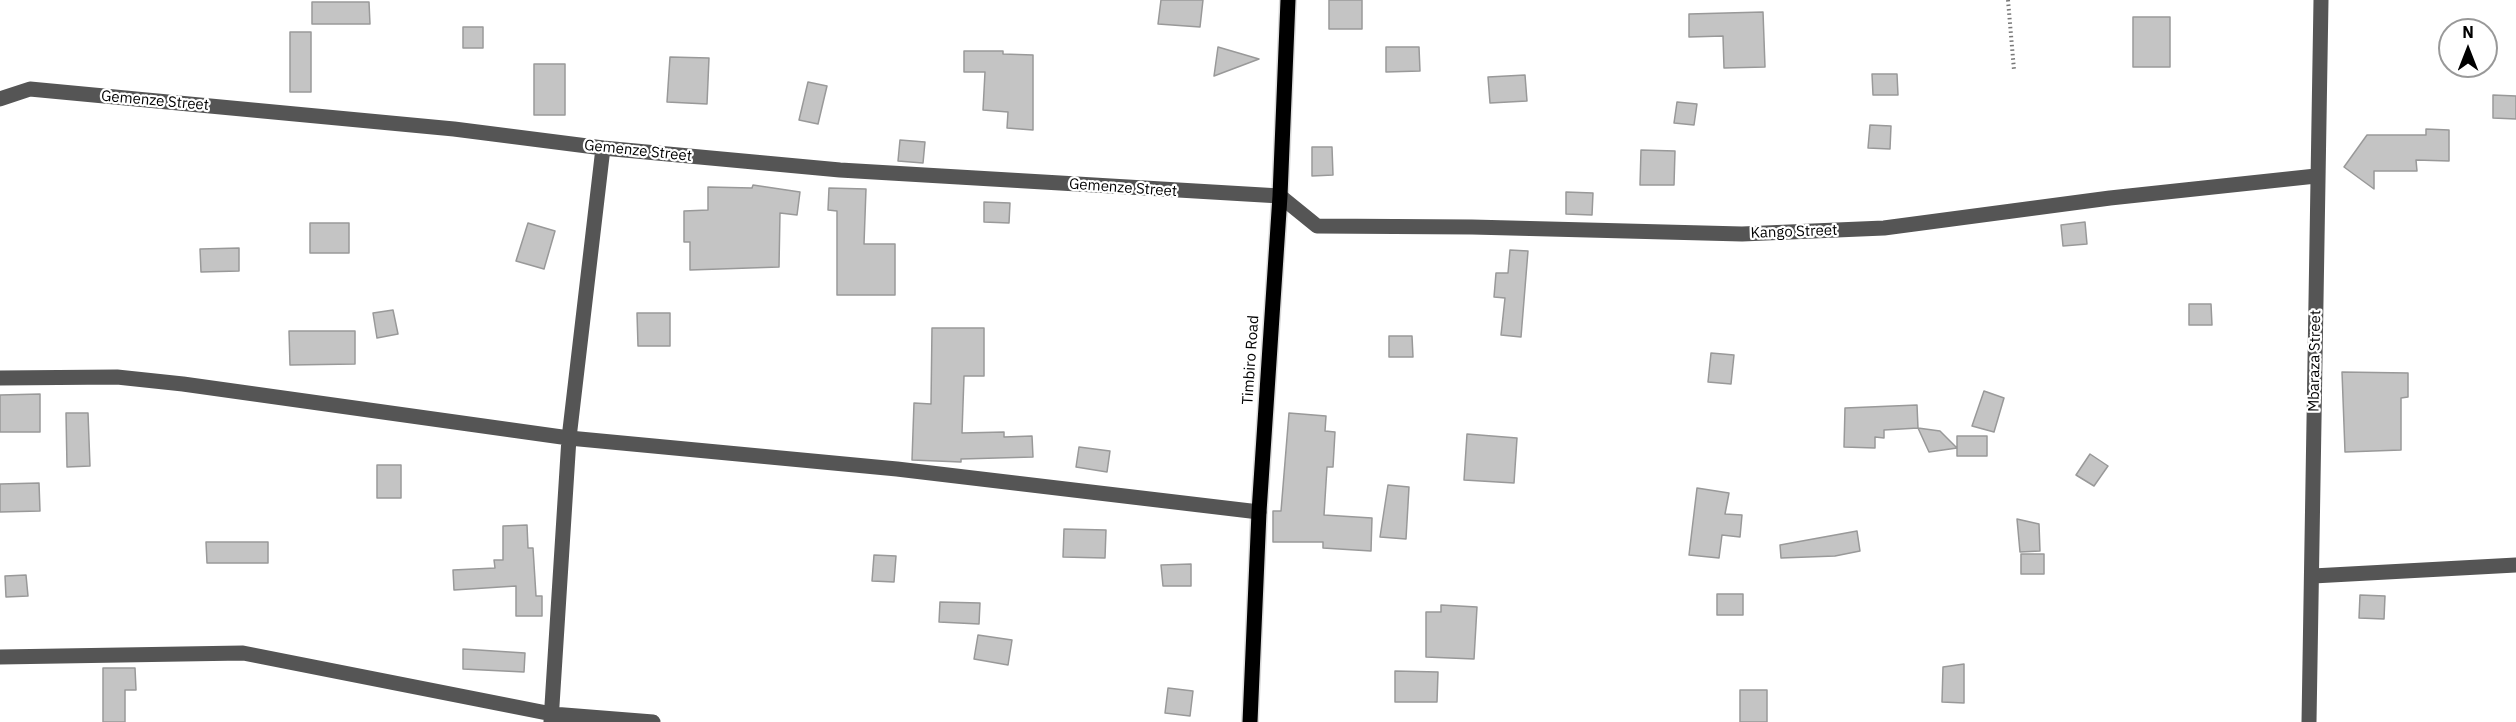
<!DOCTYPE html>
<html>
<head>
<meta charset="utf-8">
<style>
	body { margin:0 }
	#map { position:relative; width:2516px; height:722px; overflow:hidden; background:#fff; font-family:"IBM Plex Sans",sans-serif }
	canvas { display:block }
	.north { position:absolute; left:2438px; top:18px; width:60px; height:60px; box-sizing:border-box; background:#fff; border:2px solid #999; border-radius:50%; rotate:0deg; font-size:16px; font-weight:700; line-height:24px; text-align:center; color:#000 }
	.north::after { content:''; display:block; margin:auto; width:21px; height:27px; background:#000; clip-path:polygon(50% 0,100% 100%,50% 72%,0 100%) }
</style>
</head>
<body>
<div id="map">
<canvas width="2516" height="722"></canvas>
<div class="north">N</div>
</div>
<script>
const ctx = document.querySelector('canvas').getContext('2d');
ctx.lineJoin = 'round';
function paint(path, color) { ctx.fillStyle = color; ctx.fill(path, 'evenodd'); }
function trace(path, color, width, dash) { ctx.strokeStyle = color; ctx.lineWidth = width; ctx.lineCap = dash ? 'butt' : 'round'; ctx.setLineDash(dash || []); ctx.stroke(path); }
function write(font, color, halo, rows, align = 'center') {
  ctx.font = font + ' "IBM Plex Sans",sans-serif'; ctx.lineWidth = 4.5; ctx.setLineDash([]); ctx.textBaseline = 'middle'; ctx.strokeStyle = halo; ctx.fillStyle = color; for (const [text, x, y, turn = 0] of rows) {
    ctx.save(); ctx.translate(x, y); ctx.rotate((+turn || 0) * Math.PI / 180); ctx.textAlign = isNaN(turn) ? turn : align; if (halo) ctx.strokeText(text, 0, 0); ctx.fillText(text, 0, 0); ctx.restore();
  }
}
const building = new Path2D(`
	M 1161,0 L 1203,0 L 1200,27 L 1158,24 Z
	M 1329,0 L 1362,0 L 1362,29 L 1329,29 Z
	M 312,2 L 369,2 L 370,24 L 312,24 Z
	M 1763,12 L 1765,67 L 1724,68 L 1723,36 L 1689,37 L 1689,14 Z
	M 2133,17 L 2170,17 L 2170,67 L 2133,67 Z
	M 463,27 L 483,27 L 483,48 L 463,48 Z
	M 290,32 L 311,32 L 311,92 L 290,92 Z
	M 1218,47 L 1259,59 L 1214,76 Z
	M 1386,47 L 1419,47 L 1420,71 L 1386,72 Z
	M 964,51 L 1003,51 L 1003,54 L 1033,55 L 1033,130 L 1007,128 L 1008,112 L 983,110 L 985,72 L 964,72 Z
	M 670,57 L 709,58 L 707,104 L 667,102 Z
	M 534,64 L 565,64 L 565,115 L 534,115 Z
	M 1872,74 L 1897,74 L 1898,95 L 1873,95 Z
	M 1525,75 L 1527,101 L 1490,103 L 1488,77 Z
	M 808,82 L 827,86 L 818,124 L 799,120 Z
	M 2493,95 L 2516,96 L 2516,119 L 2493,118 Z
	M 1677,102 L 1697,104 L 1694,125 L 1674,123 Z
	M 1870,125 L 1891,126 L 1890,149 L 1868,148 Z
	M 2426,129 L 2449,130 L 2449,161 L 2416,160 L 2417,171 L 2374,171 L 2374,189 L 2344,167 L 2367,135 L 2426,135 Z
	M 900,140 L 925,142 L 923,163 L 898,161 Z
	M 1312,147 L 1332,147 L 1333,175 L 1312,176 Z
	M 1641,150 L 1675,151 L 1674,185 L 1640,185 Z
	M 753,185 L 800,192 L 797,215 L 780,213 L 779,267 L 690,270 L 690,242 L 684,242 L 684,211 L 708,210 L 708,187 L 752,188 Z
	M 829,188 L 866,189 L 864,244 L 895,244 L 895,295 L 837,295 L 837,211 L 828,210 Z
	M 1566,192 L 1593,193 L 1592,215 L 1566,214 Z
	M 984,202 L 1010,203 L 1009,223 L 984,222 Z
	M 2085,222 L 2087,244 L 2063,246 L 2061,225 Z
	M 310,223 L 349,223 L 349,253 L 310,253 Z
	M 528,223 L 555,231 L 544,269 L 516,261 Z
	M 239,248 L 239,271 L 201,272 L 200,249 Z
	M 1510,250 L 1528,251 L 1521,337 L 1501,335 L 1505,298 L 1494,297 L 1496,273 L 1508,273 Z
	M 2189,304 L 2211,304 L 2212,325 L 2189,325 Z
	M 393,310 L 398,334 L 377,338 L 373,313 Z
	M 637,313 L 670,313 L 670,346 L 638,346 Z
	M 932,328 L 984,328 L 984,376 L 964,376 L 962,433 L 1004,432 L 1004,437 L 1032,436 L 1033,457 L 961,459 L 961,462 L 912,460 L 914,403 L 931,404 Z
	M 289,331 L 355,331 L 355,364 L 290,365 Z
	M 1389,336 L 1412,336 L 1413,357 L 1389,357 Z
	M 1711,353 L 1734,355 L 1731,384 L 1708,382 Z
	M 2342,372 L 2408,373 L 2408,397 L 2401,398 L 2401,450 L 2345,452 Z
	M 1984,391 L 2004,398 L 1994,432 L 1972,426 Z
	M 40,394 L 40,432 L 0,432 L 0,395 Z
	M 1917,405 L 1918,428 L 1940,431 L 1957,448 L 1957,436 L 1987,436 L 1987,456 L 1957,456 L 1957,448 L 1929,452 L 1918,428 L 1884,430 L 1884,438 L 1875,437 L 1875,448 L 1844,447 L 1845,408 Z
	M 66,413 L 88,413 L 90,466 L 67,467 Z
	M 1289,413 L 1326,416 L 1325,431 L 1335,432 L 1333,467 L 1327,467 L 1324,515 L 1372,518 L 1371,551 L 1323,548 L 1323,542 L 1273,542 L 1273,511 L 1281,511 Z
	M 1467,434 L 1517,438 L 1514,483 L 1464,480 Z
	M 1079,447 L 1110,451 L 1107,472 L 1076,467 Z
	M 2090,454 L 2108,466 L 2094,486 L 2076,475 Z
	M 377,465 L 401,465 L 401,498 L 377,498 Z
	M 39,483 L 40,511 L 0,512 L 0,484 Z
	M 1388,485 L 1409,487 L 1406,539 L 1380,537 Z
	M 1697,488 L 1729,493 L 1725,514 L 1742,515 L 1740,537 L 1722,535 L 1719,558 L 1689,555 Z
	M 2017,519 L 2039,524 L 2040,551 L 2020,552 Z
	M 527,525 L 528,548 L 533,548 L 536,596 L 542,596 L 542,616 L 516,616 L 516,586 L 454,590 L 453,570 L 495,568 L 494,560 L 503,560 L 503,526 Z
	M 1064,529 L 1106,530 L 1105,558 L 1063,557 Z
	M 1857,531 L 1860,551 L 1835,556 L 1781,558 L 1780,545 Z
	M 206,542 L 268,542 L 268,563 L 207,563 Z
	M 2021,554 L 2044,554 L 2044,574 L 2021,574 Z
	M 874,555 L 896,556 L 894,582 L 872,581 Z
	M 1191,564 L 1191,586 L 1163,586 L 1161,565 Z
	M 26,575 L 28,596 L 6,597 L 5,576 Z
	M 1717,594 L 1743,594 L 1743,615 L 1717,615 Z
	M 2360,595 L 2385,596 L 2384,619 L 2359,618 Z
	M 940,602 L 980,603 L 979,624 L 939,622 Z
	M 1441,605 L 1477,607 L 1474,659 L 1426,657 L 1426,612 L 1441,612 Z
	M 978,635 L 1012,640 L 1008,665 L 974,659 Z
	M 463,649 L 525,653 L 524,672 L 463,669 Z
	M 1964,664 L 1964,703 L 1942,702 L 1943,667 Z
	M 103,668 L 135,668 L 136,690 L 125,690 L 125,722 L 103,722 Z
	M 1395,671 L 1438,672 L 1437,702 L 1395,702 Z
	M 1168,688 L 1193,691 L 1190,716 L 1165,713 Z
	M 1740,690 L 1767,690 L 1767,722 L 1740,722 Z`);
paint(building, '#c4c4c4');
trace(building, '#999', 1.5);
const major = new Path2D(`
	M 1250,722 L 1259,512 L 1280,196 L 1288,0`);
trace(major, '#dbdbdb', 18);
trace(new Path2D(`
	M 2008,0 L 2014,70`), '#777', 4, [1.5, 3]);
trace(new Path2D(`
	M 0,99 L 30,89 L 454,129 L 603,148 L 840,170 L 1280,196 L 1317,226 L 1472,227 L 1742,234 L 1884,228 L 2110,198 L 2316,176
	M 0,378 L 117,377 L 183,384 L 569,438 L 897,469 L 1259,512
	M 2313,576 L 2516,565
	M 0,657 L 243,653 L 552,714 L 653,722
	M 551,721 L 569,438 L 603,148
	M 2309,722 L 2321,0`), '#555', 15);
trace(major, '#000', 15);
write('15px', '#000', '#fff', [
	["Gemenze Street",155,101,5],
	["Gemenze Street",638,151,6],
	["Gemenze Street",1123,188,4],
	["Kango Street",1794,232,-2],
	["Timbiro Road",1251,360,-86],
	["Mbaraza Street",2315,361,-89]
]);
</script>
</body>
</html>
